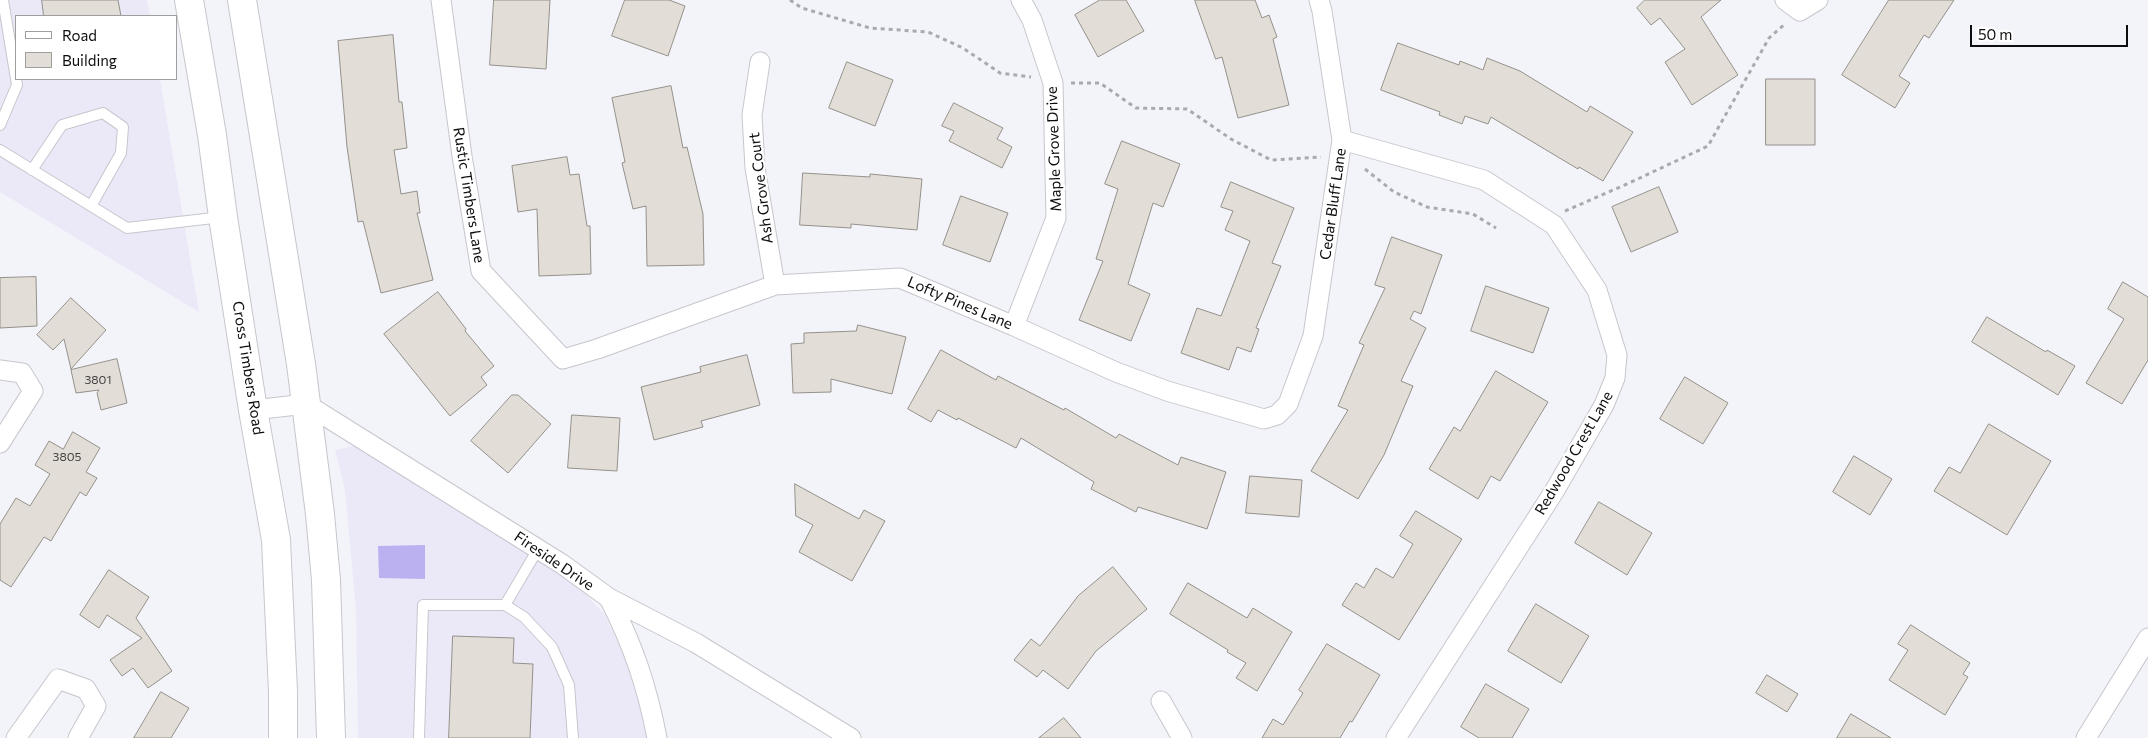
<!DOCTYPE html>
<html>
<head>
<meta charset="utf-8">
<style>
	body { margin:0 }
	#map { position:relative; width:2148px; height:738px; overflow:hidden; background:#f3f3fa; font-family:Commissioner,sans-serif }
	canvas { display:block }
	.legend { position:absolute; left:15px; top:15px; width:162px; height:65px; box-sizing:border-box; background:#fff; border:1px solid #9e9e9f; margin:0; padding:6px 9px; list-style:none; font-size:15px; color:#0d0d0f }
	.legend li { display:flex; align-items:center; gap:10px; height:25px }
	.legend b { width:25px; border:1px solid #9e9e9f }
	.scale { position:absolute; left:1970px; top:25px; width:158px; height:22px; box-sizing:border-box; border:2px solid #0d0d0f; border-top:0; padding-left:6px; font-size:15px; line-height:18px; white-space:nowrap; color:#0d0d0f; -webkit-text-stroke:4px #fff; paint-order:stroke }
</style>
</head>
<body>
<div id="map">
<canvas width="2148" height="738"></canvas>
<ul class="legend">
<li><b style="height:6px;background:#fff"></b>Road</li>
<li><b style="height:14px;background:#e2ded7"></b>Building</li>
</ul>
<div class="scale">50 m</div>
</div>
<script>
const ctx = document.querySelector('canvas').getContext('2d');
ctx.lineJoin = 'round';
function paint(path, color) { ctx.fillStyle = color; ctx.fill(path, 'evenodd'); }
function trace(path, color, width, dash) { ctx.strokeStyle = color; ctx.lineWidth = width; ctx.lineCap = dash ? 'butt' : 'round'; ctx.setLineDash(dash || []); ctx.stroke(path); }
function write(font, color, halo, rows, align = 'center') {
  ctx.font = font + ' Commissioner,sans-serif'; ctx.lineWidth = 4.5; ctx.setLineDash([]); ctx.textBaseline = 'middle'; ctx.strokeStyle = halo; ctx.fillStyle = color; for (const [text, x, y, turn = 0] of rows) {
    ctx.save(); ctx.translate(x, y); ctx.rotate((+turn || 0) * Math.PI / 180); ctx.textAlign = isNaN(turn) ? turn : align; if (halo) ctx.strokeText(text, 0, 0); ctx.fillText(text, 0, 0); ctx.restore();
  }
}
paint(new Path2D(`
	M 0,0 L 147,0 L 150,16 L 16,16 L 16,79 L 160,79 L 199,312 L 0,192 Z
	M 354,446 L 391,466 L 535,555 L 580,588 L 605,615 L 631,670 L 651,738 L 358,738 L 356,610 L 345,490 L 335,450 Z`), '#ebe9f8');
paint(new Path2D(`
	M 425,545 L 425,579 L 379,578 L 378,546 Z`), '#bbb1f0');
const building = new Path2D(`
	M 42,0 L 118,0 L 121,16 L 44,16 Z
	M 494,0 L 550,0 L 546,69 L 490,65 Z
	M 625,0 L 669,0 L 685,6 L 668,56 L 612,36 Z
	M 1100,0 L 1126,0 L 1144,31 L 1098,57 L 1075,15 Z
	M 1195,0 L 1255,0 L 1262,18 L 1269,15 L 1277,37 L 1273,39 L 1289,105 L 1238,118 L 1222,57 L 1216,59 Z
	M 1645,0 L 1721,0 L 1701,17 L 1738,75 L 1692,105 L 1665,62 L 1685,49 L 1660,18 L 1651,25 L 1637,8 Z
	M 1889,0 L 1954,0 L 1929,38 L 1924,35 L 1899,76 L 1910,83 L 1895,108 L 1842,75 Z
	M 393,35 L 399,102 L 402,102 L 407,148 L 394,150 L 401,194 L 417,191 L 420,213 L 417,213 L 433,280 L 381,293 L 363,221 L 358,222 L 347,147 L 338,41 Z
	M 1398,43 L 1459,65 L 1460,61 L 1483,70 L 1487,58 L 1520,71 L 1587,112 L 1590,106 L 1633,132 L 1603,181 L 1579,167 L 1578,169 L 1491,117 L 1488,124 L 1465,116 L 1462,124 L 1439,115 L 1440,112 L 1381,90 Z
	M 847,62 L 893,80 L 875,126 L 829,108 Z
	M 1766,79 L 1815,79 L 1815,145 L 1766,145 Z
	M 671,86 L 683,148 L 687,147 L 703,214 L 704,265 L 647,266 L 646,206 L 633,209 L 622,163 L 625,162 L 612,98 Z
	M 954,103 L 1003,128 L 997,139 L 1012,147 L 1002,168 L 949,141 L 954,131 L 942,126 Z
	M 1122,141 L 1180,164 L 1163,207 L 1153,203 L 1128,284 L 1150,294 L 1131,341 L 1079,320 L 1103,261 L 1096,259 L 1118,189 L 1105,184 Z
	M 567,157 L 570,175 L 579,174 L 587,226 L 590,226 L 591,274 L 539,276 L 537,209 L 518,212 L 512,166 Z
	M 803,173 L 870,177 L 870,174 L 922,179 L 917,230 L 851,224 L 851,228 L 800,225 Z
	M 1231,182 L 1294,208 L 1272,263 L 1281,266 L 1256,328 L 1259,329 L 1251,352 L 1237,347 L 1229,370 L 1181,353 L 1197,308 L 1221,316 L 1250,241 L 1225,230 L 1233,211 L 1221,207 Z
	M 1659,187 L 1678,232 L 1631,252 L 1612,207 Z
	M 961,196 L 1008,213 L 990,262 L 943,245 Z
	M 1392,237 L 1442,255 L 1421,314 L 1414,311 L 1410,319 L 1426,328 L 1401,381 L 1413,386 L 1384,455 L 1358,499 L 1311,471 L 1348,410 L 1338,406 L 1364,345 L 1359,343 L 1385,288 L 1375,285 Z
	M 36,277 L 37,326 L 0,328 L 0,278 Z
	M 2123,282 L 2148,297 L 2148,360 L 2122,404 L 2086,383 L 2124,319 L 2108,309 Z
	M 1486,286 L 1549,308 L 1533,353 L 1471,331 Z
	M 438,292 L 466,329 L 465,331 L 494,366 L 481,377 L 487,385 L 450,416 L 384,334 Z
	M 71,298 L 106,330 L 71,369 L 64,339 L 53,350 L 37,335 Z
	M 1987,317 L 2046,352 L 2047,350 L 2075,366 L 2058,395 L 1972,342 Z
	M 858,325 L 906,337 L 892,394 L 831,379 L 831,392 L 793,393 L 791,344 L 804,343 L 804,333 L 856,331 Z
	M 941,350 L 996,380 L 998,376 L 1064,410 L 1065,408 L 1116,438 L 1119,434 L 1178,465 L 1181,457 L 1226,472 L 1207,529 L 1138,507 L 1136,512 L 1091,489 L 1094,482 L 1021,438 L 1016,448 L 958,418 L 957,420 L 938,410 L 931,422 L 908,409 Z
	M 747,355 L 760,405 L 701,421 L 703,427 L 654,440 L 641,387 L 701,372 L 700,367 Z
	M 117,359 L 127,403 L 101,410 L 97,393 L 99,390 L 76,393 L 71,370 Z
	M 1496,371 L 1548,402 L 1500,481 L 1491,476 L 1478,499 L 1429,469 L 1454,427 L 1460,431 Z
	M 1685,377 L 1728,403 L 1703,444 L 1660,419 Z
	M 512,395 L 518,395 L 551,424 L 508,473 L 471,441 Z
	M 572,415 L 620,418 L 617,471 L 568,468 Z
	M 1989,424 L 2051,461 L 2007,535 L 1934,491 L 1949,467 L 1960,473 Z
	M 73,432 L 100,448 L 86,472 L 97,478 L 86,496 L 80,492 L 51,541 L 44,537 L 11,587 L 0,580 L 0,524 L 16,498 L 30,506 L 50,474 L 35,465 L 49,441 L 63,449 Z
	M 1854,456 L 1892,479 L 1870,515 L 1833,492 Z
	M 1250,476 L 1302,480 L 1299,517 L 1246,513 Z
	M 795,484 L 859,519 L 864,510 L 885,521 L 852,581 L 799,552 L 813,525 L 796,516 Z
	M 1599,502 L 1652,533 L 1627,575 L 1575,543 Z
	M 1416,511 L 1462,539 L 1399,640 L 1342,605 L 1356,583 L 1364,588 L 1376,568 L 1393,578 L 1413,544 L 1400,536 Z
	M 1113,567 L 1147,609 L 1096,651 L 1068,689 L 1043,670 L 1037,677 L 1014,660 L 1031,639 L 1040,646 L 1078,596 Z
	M 109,570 L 149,597 L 136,618 L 172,671 L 148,688 L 133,668 L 122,676 L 110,660 L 142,638 L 107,615 L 99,628 L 80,615 Z
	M 1188,583 L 1247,618 L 1253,608 L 1292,632 L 1257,691 L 1236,678 L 1246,663 L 1227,652 L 1228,650 L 1170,614 Z
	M 1536,604 L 1589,636 L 1561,683 L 1508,651 Z
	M 1911,625 L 1970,663 L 1963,674 L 1968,677 L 1945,715 L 1889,680 L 1908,650 L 1898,644 Z
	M 453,636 L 514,638 L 513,663 L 533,664 L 530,738 L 449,738 Z
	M 1327,644 L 1380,675 L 1352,722 L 1350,721 L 1340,738 L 1262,738 L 1273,719 L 1283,725 L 1303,693 L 1299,690 Z
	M 1767,675 L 1798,694 L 1787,712 L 1756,693 Z
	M 1486,684 L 1529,709 L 1512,738 L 1479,738 L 1461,727 Z
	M 161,692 L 189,708 L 171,738 L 134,738 Z
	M 1851,714 L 1891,738 L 1837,738 Z
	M 1064,718 L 1081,738 L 1039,738 Z`);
paint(building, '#e2ded7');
trace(building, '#94908a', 1);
const lane = new Path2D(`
	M 0,125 L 17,85 L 3,0
	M 0,150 L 127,228 L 222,217
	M 32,170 L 62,125 L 103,113 L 123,127 L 121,153 L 91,206
	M 505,605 L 538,549
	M 419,738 L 423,605 L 505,605 L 524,617 L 552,647 L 569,685 L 573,738`);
const street = new Path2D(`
	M 441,0 L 462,156 L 481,271 L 563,359 L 597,349 L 775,285 L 900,278 L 1014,326 L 1116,372 L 1167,391 L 1264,419 L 1277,415 L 1288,404 L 1313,336 L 1342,140 L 1322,11 L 1319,0
	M 1785,0 L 1800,11 L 1818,0
	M 760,62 L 752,115 L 755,168 L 775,285
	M 1342,140 L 1484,180 L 1554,225 L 1597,290 L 1617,355 L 1615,378 L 1604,405 L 1555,490 L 1396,738
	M 1014,326 L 1056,218 L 1053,83 L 1032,20 L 1021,0
	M 0,370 L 22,373 L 33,391 L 0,443
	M 253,410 L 306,404 L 562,564 L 609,598 L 696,643 L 851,738
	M 609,598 C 633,645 647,686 657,738
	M 1161,701 L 1182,738
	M 16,738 L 58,679 L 86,689 L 96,706 L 78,738
	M 2086,738 L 2148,638`);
const primary = new Path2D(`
	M 189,0 L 212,135 L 223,217 L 253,410 L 276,540 L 283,692 L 283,738
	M 242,0 L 301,364 L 320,514 L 326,580 L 331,738`);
trace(lane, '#c7c6cd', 12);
trace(street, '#c7c6cd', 21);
trace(primary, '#c7c6cd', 30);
trace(new Path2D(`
	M 790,0 L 802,8 L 870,28 L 928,32 L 963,48 L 1000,73 L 1031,77
	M 1071,83 L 1100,83 L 1136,108 L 1187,109 L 1231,139 L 1271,160 L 1321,157
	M 1365,169 L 1394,192 L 1427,207 L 1473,214 L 1496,228
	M 1565,211 L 1627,184 L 1708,146 L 1769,38 L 1786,23`), '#a9a9ae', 3, [4, 4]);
trace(lane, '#fff', 10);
trace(street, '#fff', 19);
trace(primary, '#fff', 28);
write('12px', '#424141', null, [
	["3801",98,380],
	["3805",67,457]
]);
write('15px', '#0d0d0f', '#fff', [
	["Maple Grove Drive",1054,149,-92],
	["Ash Grove Court",761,188,-97],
	["Rustic Timbers Lane",469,195,81],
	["Cedar Bluff Lane",1333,204,-82],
	["Lofty Pines Lane",960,303,23],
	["Cross Timbers Road",248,368,81],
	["Redwood Crest Lane",1574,453,-60],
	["Fireside Drive",554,561,34]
]);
</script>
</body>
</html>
